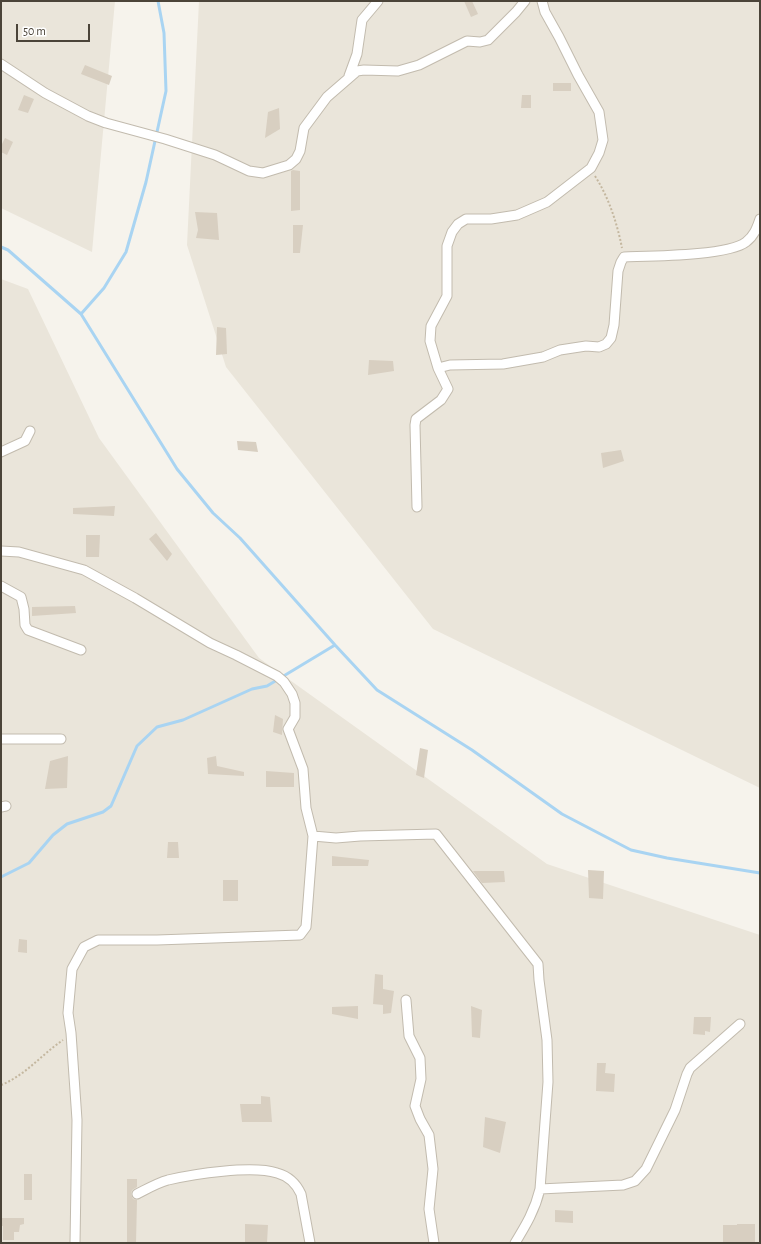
<!DOCTYPE html>
<html>
<head>
<meta charset="utf-8">
<style>
	body { margin:0 }
	#map { position:relative; width:761px; height:1244px; overflow:hidden; background:#f6f3ec; font-family:"Alegreya Sans",sans-serif }
	canvas { display:block }
	.frame { position:absolute; inset:0; border:2px solid #4b4439; pointer-events:none }
	.scale { position:absolute; left:16px; top:24px; width:74px; height:18px; box-sizing:border-box; border:2px solid #4b4439; border-top:0; padding-left:5px; font-size:12px; line-height:14px; white-space:nowrap; color:#4b4439; -webkit-text-stroke:3px #fff; paint-order:stroke }
</style>
</head>
<body>
<div id="map">
<canvas width="761" height="1244"></canvas>
<div class="frame"></div>
<div class="scale">50 m</div>
</div>
<script>
const ctx = document.querySelector('canvas').getContext('2d');
ctx.lineJoin = 'round';
function paint(path, color) { ctx.fillStyle = color; ctx.fill(path, 'evenodd'); }
function trace(path, color, width, dash) { ctx.strokeStyle = color; ctx.lineWidth = width; ctx.lineCap = dash ? 'butt' : 'round'; ctx.setLineDash(dash || []); ctx.stroke(path); }
paint(new Path2D(`
	M 1,1 L 115,1 L 92,252 L 1,208 Z
	M 199,1 L 760,1 L 760,788 L 433,629 L 226,367 L 187,245 Z
	M 1,279 L 28,289 L 99,438 L 259,658 L 547,864 L 760,935 L 760,1243 L 1,1243 Z`), '#eae5da');
trace(new Path2D(`
	M 1,247 L 8,250 L 81,314 L 177,469 L 213,513 L 240,538 L 335,645 L 377,690 L 472,750 L 562,814 L 631,850 L 667,858 L 760,873
	M 81,314 L 104,288 L 126,252 L 146,182 L 166,91 L 164,33 L 158,1
	M 1,877 L 29,863 L 53,835 L 67,824 L 103,812 L 111,806 L 137,746 L 157,727 L 183,720 L 252,689 L 267,686 L 335,645`), '#a9d4f2', 3);
paint(new Path2D(`
	M 464,1 L 472,1 L 478,14 L 471,17 Z
	M 85,65 L 112,76 L 109,85 L 81,74 Z
	M 553,83 L 571,83 L 571,91 L 553,91 Z
	M 24,95 L 34,99 L 28,113 L 18,110 Z
	M 522,95 L 531,95 L 531,108 L 521,108 Z
	M 279,108 L 280,129 L 265,138 L 268,112 Z
	M 5,138 L 13,142 L 7,155 L 1,152 L 1,146 Z
	M 293,170 L 300,171 L 300,210 L 291,211 L 291,171 Z
	M 195,212 L 217,213 L 219,240 L 196,238 L 198,230 Z
	M 293,225 L 303,225 L 300,253 L 293,253 Z
	M 217,327 L 226,328 L 227,354 L 216,355 Z
	M 369,360 L 393,361 L 394,371 L 368,375 Z
	M 237,441 L 256,442 L 258,452 L 238,450 Z
	M 621,450 L 624,461 L 603,468 L 601,453 Z
	M 115,506 L 114,516 L 73,514 L 73,508 Z
	M 156,533 L 172,554 L 167,561 L 149,539 Z
	M 86,535 L 100,535 L 99,557 L 86,557 Z
	M 75,606 L 76,613 L 32,616 L 32,607 Z
	M 275,715 L 283,719 L 282,735 L 273,732 Z
	M 420,748 L 428,750 L 424,778 L 416,775 Z
	M 68,756 L 67,788 L 45,789 L 50,761 Z
	M 216,756 L 217,766 L 244,772 L 244,776 L 208,774 L 207,758 Z
	M 266,771 L 294,773 L 294,787 L 266,787 Z
	M 168,842 L 178,842 L 179,858 L 167,858 Z
	M 332,856 L 369,860 L 368,866 L 332,866 Z
	M 588,870 L 604,871 L 603,899 L 589,898 Z
	M 473,871 L 504,871 L 505,882 L 482,883 Z
	M 223,880 L 238,880 L 238,901 L 223,901 Z
	M 19,939 L 27,940 L 27,953 L 18,952 Z
	M 375,974 L 383,975 L 383,989 L 394,991 L 391,1013 L 383,1014 L 383,1005 L 373,1004 Z
	M 358,1006 L 358,1019 L 332,1014 L 332,1007 Z
	M 471,1006 L 482,1010 L 480,1038 L 472,1037 Z
	M 694,1017 L 711,1017 L 710,1032 L 705,1031 L 705,1035 L 693,1034 Z
	M 597,1063 L 606,1063 L 605,1073 L 615,1074 L 614,1092 L 596,1091 Z
	M 261,1096 L 270,1097 L 272,1122 L 242,1122 L 240,1104 L 261,1104 Z
	M 485,1117 L 506,1122 L 500,1153 L 483,1147 Z
	M 24,1174 L 32,1174 L 32,1200 L 24,1200 Z
	M 127,1179 L 137,1179 L 137,1187 L 132,1190 L 131,1194 L 133,1199 L 137,1200 L 136,1243 L 127,1243 Z
	M 555,1210 L 573,1211 L 573,1223 L 555,1222 Z
	M 1,1218 L 24,1218 L 24,1224 L 20,1225 L 19,1232 L 14,1232 L 14,1240 L 3,1240 L 3,1226 L 1,1226 Z
	M 245,1224 L 268,1225 L 267,1243 L 245,1243 Z
	M 737,1224 L 755,1224 L 755,1243 L 723,1243 L 723,1225 L 737,1225 Z`), '#d8cfc1');
const street = new Path2D(`
	M 1,64 L 45,93 L 88,116 L 106,123 L 165,139 L 215,155 L 249,171 L 263,173 L 289,165 L 296,159 L 300,151 L 304,128 L 327,97 L 357,71 L 364,70 L 398,71 L 419,65 L 467,41 L 480,42 L 488,40 L 516,12 L 525,1
	M 349,76 L 357,54 L 362,20 L 378,1
	M 438,368 L 450,365 L 503,364 L 543,357 L 560,350 L 586,346 L 599,347 L 606,344 L 611,338 L 614,325 L 618,271 L 621,262 L 624,257 C 650,256 728,256 746,242 C 754,236 757,228 760,219
	M 1,452 L 25,441 L 30,431
	M 417,507 L 415,425 L 416,419 L 441,400 L 448,389 L 438,368 L 430,341 L 431,326 L 447,296 L 447,246 L 452,232 L 458,224 L 466,219 L 491,219 L 517,215 L 547,202 L 591,168 L 599,153 L 603,140 L 599,112 L 578,75 L 559,37 L 545,12 L 542,1
	M 1,551 L 19,552 L 84,570 L 135,598 L 210,643 L 236,655 L 277,676 L 284,682 L 292,694 L 295,703 L 295,717 L 288,729 L 303,769 L 306,808 L 313,836 L 307,915 L 306,927 L 300,935 L 157,940 L 98,940 L 84,947 L 72,969 L 68,1013 L 71,1033 L 77,1120 L 75,1243
	M 1,586 L 21,597 L 24,609 L 25,625 L 28,630 L 81,650
	M 1,739 L 61,739
	M 1,807 L 6,806
	M 313,836 L 336,838 L 360,836 L 436,834 L 538,964 L 539,980 L 547,1040 L 548,1082 L 540,1189 C 535,1210 526,1225 515,1243
	M 406,1000 L 409,1036 L 420,1058 L 421,1079 L 415,1106 L 420,1119 L 429,1135 L 433,1169 L 429,1209 L 434,1243
	M 540,1189 L 623,1185 L 635,1181 L 646,1169 L 675,1110 L 687,1074 L 690,1068 L 740,1024
	M 137,1194 C 147,1189 157,1183 168,1180 C 194,1174 252,1165 277,1173 C 288,1176 296,1183 301,1194 L 310,1243`);
trace(street, '#c2bbae', 11);
trace(new Path2D(`
	M 595,176 C 609,198 617,223 622,248
	M 1,1085 C 26,1075 41,1055 63,1040`), '#c4b79f', 2, [2, 2]);
trace(street, '#fff', 9);
</script>
</body>
</html>
